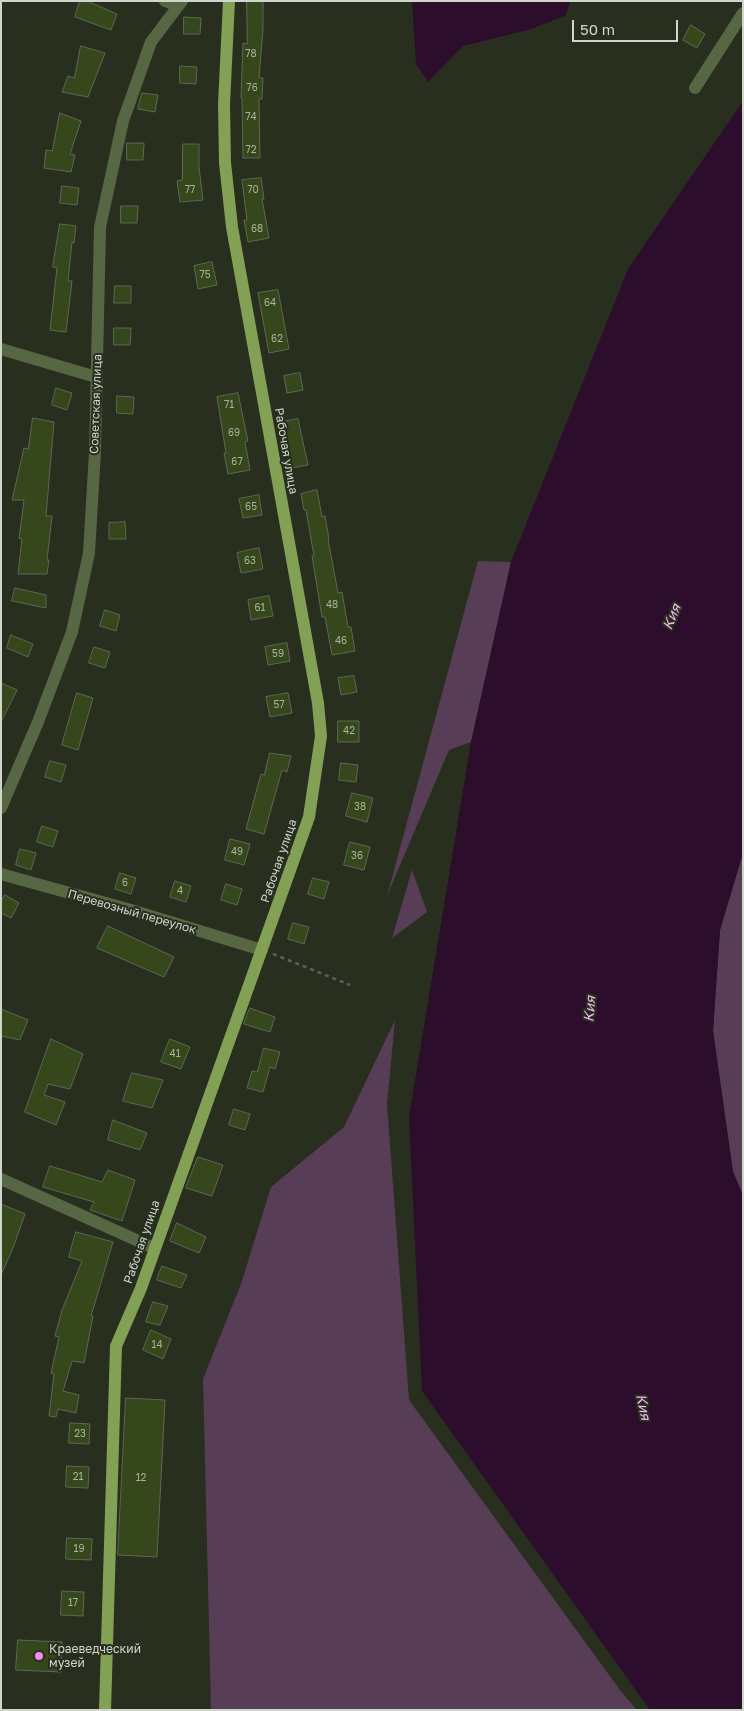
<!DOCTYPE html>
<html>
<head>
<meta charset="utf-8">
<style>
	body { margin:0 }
	#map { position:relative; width:744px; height:1711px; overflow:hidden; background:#282f1f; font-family:"Golos Text",sans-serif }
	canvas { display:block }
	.frame { position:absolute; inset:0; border:2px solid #d1d6cc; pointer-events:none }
	.scale { position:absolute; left:572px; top:20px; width:106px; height:22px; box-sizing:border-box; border:2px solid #d1d6cc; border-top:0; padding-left:6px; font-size:15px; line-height:18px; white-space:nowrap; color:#d1d6cc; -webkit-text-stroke:4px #282f1f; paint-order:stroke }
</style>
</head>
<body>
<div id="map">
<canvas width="744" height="1711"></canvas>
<div class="frame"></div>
<div class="scale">50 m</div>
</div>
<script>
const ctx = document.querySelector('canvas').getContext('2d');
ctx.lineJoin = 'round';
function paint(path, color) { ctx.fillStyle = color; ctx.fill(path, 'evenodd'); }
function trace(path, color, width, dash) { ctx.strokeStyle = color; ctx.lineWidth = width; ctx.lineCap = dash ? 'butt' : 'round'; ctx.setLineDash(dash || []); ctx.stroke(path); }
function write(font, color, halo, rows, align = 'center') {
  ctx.font = font + ' "Golos Text",sans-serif'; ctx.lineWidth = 4; ctx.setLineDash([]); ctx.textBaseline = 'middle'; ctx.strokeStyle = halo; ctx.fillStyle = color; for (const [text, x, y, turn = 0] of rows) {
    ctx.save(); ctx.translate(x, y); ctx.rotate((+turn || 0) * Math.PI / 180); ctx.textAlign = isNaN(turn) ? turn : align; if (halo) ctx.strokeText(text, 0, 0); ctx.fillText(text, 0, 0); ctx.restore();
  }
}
paint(new Path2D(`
	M 478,561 L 511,562 L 471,742 L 449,750 L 387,896 Z
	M 743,853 L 743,1195 L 733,1172 L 713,1031 L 720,930 Z
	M 412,870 L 427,912 L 392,938 Z
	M 395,1020 L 387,1104 L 409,1400 L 620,1690 L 637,1710 L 211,1710 L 203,1379 L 241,1284 L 271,1187 L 344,1127 Z`), '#573d55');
paint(new Path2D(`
	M 412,1 L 571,1 L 565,16 L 528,30 L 463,46 L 428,82 L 416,64 Z
	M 743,101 L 743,853 L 720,930 L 713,1031 L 733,1172 L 743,1195 L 743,1710 L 650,1710 L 422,1391 L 409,1117 L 471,742 L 511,562 L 628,269 Z`), '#2c0d2b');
const building = new Path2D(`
	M 80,1 L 87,1 L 117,14 L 111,30 L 75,17 Z
	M 247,1 L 263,1 L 263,29 L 259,78 L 263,78 L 262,99 L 259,99 L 260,158 L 243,158 L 242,98 L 241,98 L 243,43 L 247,44 Z
	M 184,17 L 201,18 L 200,34 L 184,34 Z
	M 691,25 L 705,34 L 697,48 L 683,40 Z
	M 81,46 L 105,53 L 88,97 L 62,92 L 68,76 L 74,78 Z
	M 180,66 L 197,67 L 196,84 L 180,83 Z
	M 142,93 L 158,95 L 155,112 L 138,109 Z
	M 60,113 L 81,121 L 70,154 L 75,155 L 71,172 L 44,168 L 46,150 L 52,151 Z
	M 127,143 L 144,143 L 143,160 L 127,160 Z
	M 183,144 L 199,144 L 199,167 L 203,200 L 180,202 L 177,181 L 182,180 Z
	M 261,178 L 264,199 L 262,199 L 269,238 L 248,242 L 244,220 L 247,220 L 242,180 Z
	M 62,186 L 79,188 L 77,205 L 60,203 Z
	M 121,206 L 138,206 L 137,223 L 121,223 Z
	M 60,224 L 76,226 L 74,243 L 72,242 L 68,281 L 72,281 L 66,332 L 50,330 L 57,268 L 53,267 Z
	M 212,262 L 217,285 L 198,289 L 194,266 Z
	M 115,286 L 131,286 L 131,303 L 114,303 Z
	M 278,290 L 289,349 L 269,353 L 258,293 Z
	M 114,328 L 131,328 L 130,345 L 114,345 Z
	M 300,373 L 303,390 L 287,393 L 284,376 Z
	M 56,388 L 72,393 L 67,410 L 52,405 Z
	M 238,393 L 248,441 L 245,442 L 250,470 L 228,474 L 224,453 L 226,453 L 217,397 Z
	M 117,396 L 134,397 L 133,414 L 117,413 Z
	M 33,418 L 54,422 L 46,516 L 52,516 L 47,560 L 49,560 L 47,574 L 18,574 L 22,539 L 19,538 L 24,500 L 12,500 L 24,448 L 28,449 Z
	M 298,419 L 308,465 L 291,468 L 282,422 Z
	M 317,490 L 322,517 L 325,516 L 329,539 L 328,539 L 338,593 L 342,592 L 348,627 L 351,627 L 355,651 L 332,655 L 325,617 L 322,617 L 312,556 L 314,556 L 306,510 L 304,510 L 301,494 Z
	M 259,495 L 262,515 L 243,518 L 239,499 Z
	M 125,522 L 126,539 L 109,539 L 109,523 Z
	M 259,548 L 263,569 L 241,573 L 237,553 Z
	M 15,588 L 46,595 L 46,608 L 12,601 Z
	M 269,596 L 273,616 L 251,620 L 248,600 Z
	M 105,610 L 120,615 L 116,631 L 100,626 Z
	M 11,635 L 33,644 L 28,657 L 7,648 Z
	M 287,643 L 290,661 L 268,665 L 265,647 Z
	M 94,647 L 110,652 L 105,668 L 89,663 Z
	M 354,676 L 357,692 L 341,695 L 338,678 Z
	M 1,683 L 17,690 L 1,722 Z
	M 77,693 L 93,698 L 78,750 L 62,745 Z
	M 288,693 L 292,713 L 270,717 L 266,697 Z
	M 338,721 L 359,721 L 359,742 L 338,742 Z
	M 270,753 L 291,756 L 287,772 L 282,770 L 264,834 L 246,829 L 261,774 L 264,775 Z
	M 50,761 L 66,765 L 61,782 L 45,777 Z
	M 341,763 L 358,765 L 356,782 L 339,780 Z
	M 352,793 L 373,798 L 367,822 L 346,816 Z
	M 42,826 L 58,831 L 53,847 L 37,842 Z
	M 230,839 L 250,844 L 244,865 L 225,860 Z
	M 350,842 L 370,847 L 364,870 L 344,865 Z
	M 20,849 L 36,853 L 31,870 L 16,865 Z
	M 120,873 L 136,878 L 131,894 L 115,889 Z
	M 313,878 L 329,882 L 324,899 L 308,894 Z
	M 175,881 L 191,886 L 186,902 L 170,897 Z
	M 226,884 L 242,889 L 237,905 L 221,900 Z
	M 5,895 L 19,903 L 11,918 L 1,913 L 1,902 Z
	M 293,923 L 309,927 L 304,944 L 288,939 Z
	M 108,926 L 174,957 L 164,977 L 97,948 Z
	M 250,1008 L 275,1017 L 270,1032 L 244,1024 Z
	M 1,1009 L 28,1020 L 20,1040 L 1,1036 Z
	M 51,1039 L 83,1054 L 70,1089 L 48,1084 L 44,1095 L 65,1102 L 56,1125 L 25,1112 Z
	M 170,1039 L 190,1047 L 181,1069 L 161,1062 Z
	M 264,1048 L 280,1052 L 275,1069 L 270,1067 L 263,1092 L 247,1088 L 252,1071 L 257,1072 Z
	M 132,1073 L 163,1080 L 152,1108 L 123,1101 Z
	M 234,1109 L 250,1114 L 245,1130 L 229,1125 Z
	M 113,1120 L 147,1133 L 140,1150 L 108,1140 Z
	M 198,1157 L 223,1165 L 212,1196 L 186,1188 Z
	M 50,1166 L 102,1182 L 108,1170 L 135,1180 L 122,1221 L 90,1210 L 94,1202 L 43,1187 Z
	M 1,1204 L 25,1214 L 13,1248 L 1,1275 Z
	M 177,1223 L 206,1237 L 199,1253 L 170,1241 Z
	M 76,1232 L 113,1242 L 91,1316 L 93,1316 L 84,1363 L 72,1361 L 63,1391 L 79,1395 L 76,1413 L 58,1409 L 56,1417 L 49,1416 L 54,1374 L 51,1373 L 59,1337 L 55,1336 L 62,1310 L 82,1261 L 69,1257 Z
	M 162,1266 L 187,1275 L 181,1288 L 157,1280 Z
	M 153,1302 L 168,1306 L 160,1325 L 146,1322 Z
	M 151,1330 L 171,1339 L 163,1359 L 143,1350 Z
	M 126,1398 L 165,1400 L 157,1557 L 118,1555 Z
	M 70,1423 L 90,1424 L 89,1444 L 69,1443 Z
	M 67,1466 L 89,1467 L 88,1488 L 66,1487 Z
	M 67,1538 L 92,1539 L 91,1560 L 66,1559 Z
	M 62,1591 L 84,1592 L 83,1616 L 61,1615 Z
	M 18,1640 L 62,1642 L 61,1672 L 16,1670 Z`);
paint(building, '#36471c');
trace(building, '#5f6756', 1);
trace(new Path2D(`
	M 273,954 L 350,985`), '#5d6455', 2.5, [4, 4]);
trace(new Path2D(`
	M 165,1 L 178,5
	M 695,88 L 743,13
	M 1,349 L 96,377
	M 1,808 L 38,722 L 72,632 L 89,553 L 95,452 L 100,227 L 123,121 L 151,42 L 182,1
	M 1,874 L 131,910 L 262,950
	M 1,1179 L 154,1248`), '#586743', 12);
trace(new Path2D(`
	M 105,1710 L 116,1346 L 141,1288 L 309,817 L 321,736 L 318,703 L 232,227 L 225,163 L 224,104 L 229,1`), '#82a155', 12);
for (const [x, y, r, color] of [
	[39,1656,5,"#f489f0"]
]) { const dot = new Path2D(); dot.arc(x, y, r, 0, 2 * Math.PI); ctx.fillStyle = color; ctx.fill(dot); trace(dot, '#282f1f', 2); }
write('10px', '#aab2a0', null, [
	["78",251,54],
	["76",252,88],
	["74",251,117],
	["72",251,150],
	["77",190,190],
	["70",253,190],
	["68",257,229],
	["75",205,275],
	["64",270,303],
	["62",277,339],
	["71",229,405],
	["69",234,433],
	["67",237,462],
	["65",251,507],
	["63",250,561],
	["48",332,605],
	["61",260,608],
	["46",341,641],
	["59",278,654],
	["57",279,705],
	["42",349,731],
	["38",360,807],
	["49",237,852],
	["36",357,856],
	["6",125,883],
	["4",180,891],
	["41",175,1054],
	["14",157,1345],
	["23",80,1434],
	["21",78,1477],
	["12",141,1478],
	["19",79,1549],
	["17",73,1603]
]);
write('12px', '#d1d6cc', '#282f1f', [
	["Советская улица",96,404,-88],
	["Рабочая улица",286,451,80],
	["Рабочая улица",279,861,-71],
	["Перевозный переулок",132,912,16],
	["Рабочая улица",142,1242,-71]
]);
write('12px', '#d1d6cc', '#282f1f', [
	["Краеведческий",49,1649],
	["музей",49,1663]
], 'left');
write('italic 14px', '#f4b9f0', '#282f1f', [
	["Кия",672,617,-67],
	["Кия",590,1009,-85],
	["Кия",643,1407,78]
]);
</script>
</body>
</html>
